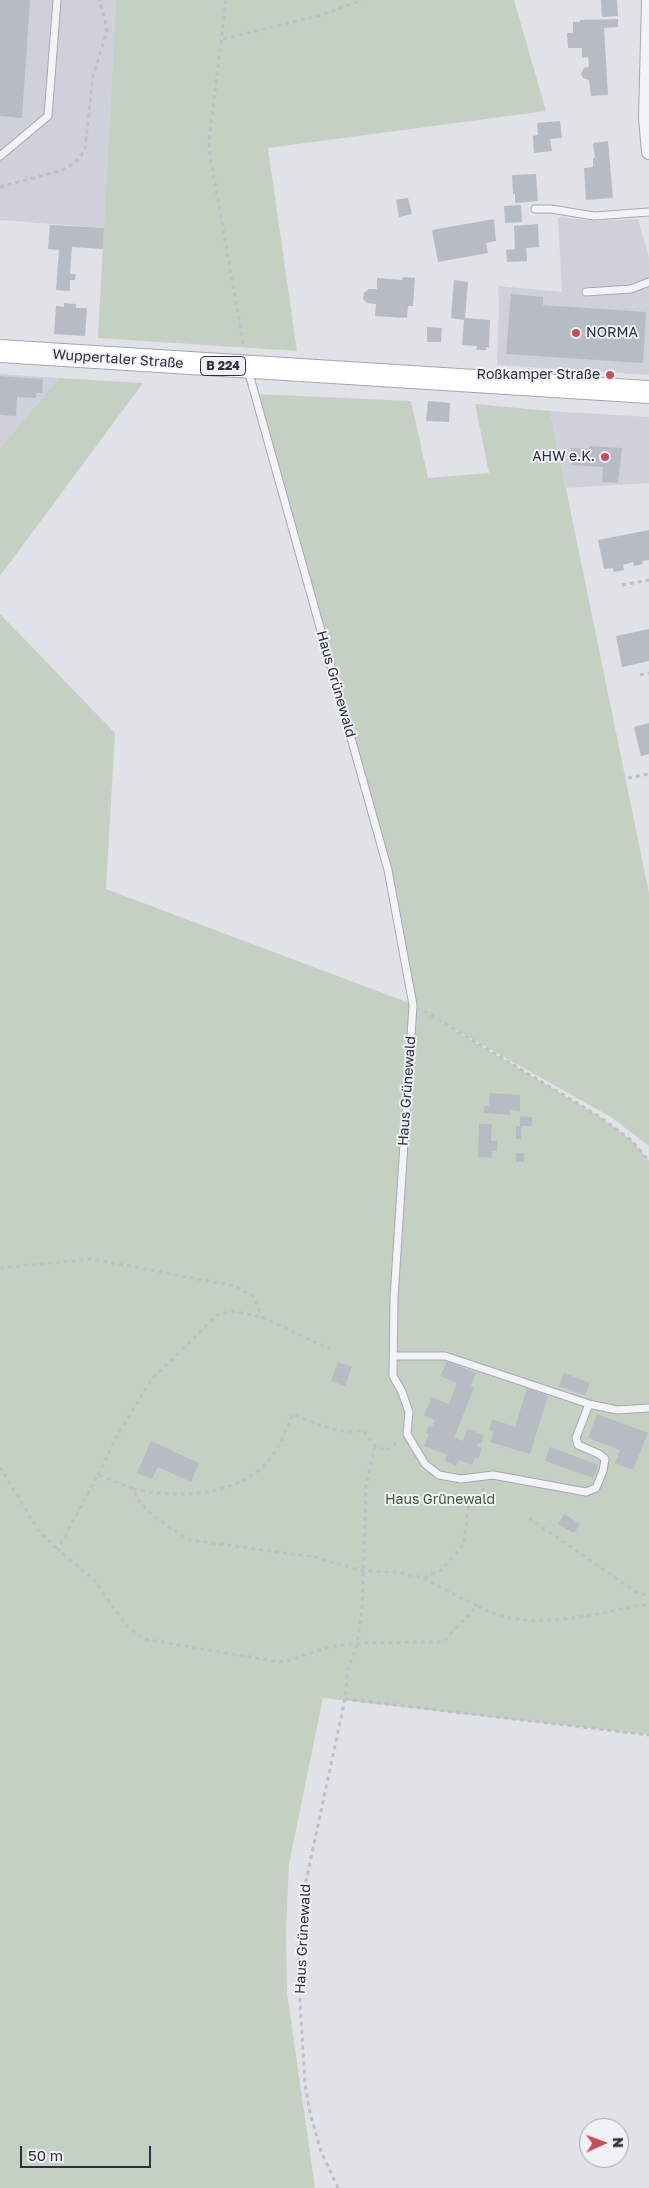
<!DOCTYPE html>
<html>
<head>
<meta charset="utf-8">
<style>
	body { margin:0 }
	#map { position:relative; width:649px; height:2188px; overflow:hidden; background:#e0e2e7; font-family:"Golos Text",sans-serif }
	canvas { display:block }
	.north { position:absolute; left:579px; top:2118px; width:50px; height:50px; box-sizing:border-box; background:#eff1f5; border:1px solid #a0a4ab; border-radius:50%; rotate:88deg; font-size:14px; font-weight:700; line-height:20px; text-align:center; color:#2a303d }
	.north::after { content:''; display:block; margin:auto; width:18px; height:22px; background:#c24f5a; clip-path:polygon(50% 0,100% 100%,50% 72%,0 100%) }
	.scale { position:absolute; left:20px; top:2146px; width:131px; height:22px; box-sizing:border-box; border:2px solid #2a303d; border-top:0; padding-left:6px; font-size:15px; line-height:18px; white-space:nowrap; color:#2a303d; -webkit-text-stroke:4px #eff1f5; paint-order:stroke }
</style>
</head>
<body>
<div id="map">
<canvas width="649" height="2188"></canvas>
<div class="north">N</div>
<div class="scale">50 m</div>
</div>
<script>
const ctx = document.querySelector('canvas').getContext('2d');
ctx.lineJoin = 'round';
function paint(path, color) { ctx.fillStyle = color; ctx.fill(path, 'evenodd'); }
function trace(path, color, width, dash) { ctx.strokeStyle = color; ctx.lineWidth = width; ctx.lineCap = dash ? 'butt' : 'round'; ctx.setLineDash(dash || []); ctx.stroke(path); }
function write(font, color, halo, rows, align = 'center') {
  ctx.font = font + ' "Golos Text",sans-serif'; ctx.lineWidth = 4; ctx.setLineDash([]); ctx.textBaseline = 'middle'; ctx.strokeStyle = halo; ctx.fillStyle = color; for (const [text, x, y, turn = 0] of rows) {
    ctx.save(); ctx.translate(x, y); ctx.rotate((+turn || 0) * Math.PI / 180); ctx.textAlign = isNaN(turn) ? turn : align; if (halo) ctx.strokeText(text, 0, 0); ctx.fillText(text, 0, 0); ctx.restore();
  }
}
paint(new Path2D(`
	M 0,0 L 116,0 L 104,228 L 0,220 Z
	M 558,217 L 595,221 L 638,219 L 649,258 L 649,375 L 497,365 L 499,303 L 498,286 L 562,292 Z
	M 0,374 L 59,378 L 0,448 Z
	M 550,411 L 649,417 L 649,483 L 566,488 Z`), '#ced1d9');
paint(new Path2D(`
	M 116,0 L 514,0 L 546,111 L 268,148 L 297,351 L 98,338 Z
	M 59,378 L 143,383 L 0,576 L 0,448 Z
	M 255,394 L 411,401 L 428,478 L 489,473 L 475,404 L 550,411 L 649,893 L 649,1146 L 611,1117 L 438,1020 L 600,1117 L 631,1140 L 649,1161 L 649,1735 L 323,1698 L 289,1864 L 286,1932 L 287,1993 L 315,2188 L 0,2188 L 0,614 L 115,733 L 106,889 L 412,1004 L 388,870 Z`), '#c4d1c2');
paint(new Path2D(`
	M 0,0 L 30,0 L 22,118 L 0,116 Z
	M 601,0 L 617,0 L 618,16 L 602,17 Z
	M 618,19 L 618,27 L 604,28 L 608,95 L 591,96 L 589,80 L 583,78 L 581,74 L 584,68 L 589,67 L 588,57 L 582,58 L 582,48 L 568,48 L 567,33 L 573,33 L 573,22 L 580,22 L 580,20 Z
	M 560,121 L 562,138 L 550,139 L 552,151 L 534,153 L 533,136 L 538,135 L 537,123 Z
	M 608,141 L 613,198 L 586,200 L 584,168 L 593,167 L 593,158 L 595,158 L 593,143 Z
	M 536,174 L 538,201 L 515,203 L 515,194 L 513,194 L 512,175 Z
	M 408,198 L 412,214 L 399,217 L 396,200 Z
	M 521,205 L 522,222 L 505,223 L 504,206 Z
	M 494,219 L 496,241 L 486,243 L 488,253 L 438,262 L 432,230 Z
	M 538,224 L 539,247 L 526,248 L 527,261 L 507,262 L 506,250 L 515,249 L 514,226 Z
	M 50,225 L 104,228 L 103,249 L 72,247 L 70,274 L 76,274 L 75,280 L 70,280 L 70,291 L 56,290 L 59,250 L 48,249 Z
	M 403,277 L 415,278 L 413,306 L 408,306 L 407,318 L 375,316 L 376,304 L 367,303 L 363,299 L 364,293 L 369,289 L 377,289 L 377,278 L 402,280 Z
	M 454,280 L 468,282 L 465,318 L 490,320 L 489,348 L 486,347 L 486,350 L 476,350 L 477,346 L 462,345 L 464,320 L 451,318 Z
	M 511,294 L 543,297 L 543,305 L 646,312 L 643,363 L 506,354 Z
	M 64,303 L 76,304 L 76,308 L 87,308 L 85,336 L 54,334 L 56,306 L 64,307 Z
	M 427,327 L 442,328 L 441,342 L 427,342 Z
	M 0,376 L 43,379 L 42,393 L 36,393 L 36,398 L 17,397 L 16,416 L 0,415 Z
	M 428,401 L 450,403 L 449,422 L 426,421 Z
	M 589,446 L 622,448 L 618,483 L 602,482 L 603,467 L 571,465 L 571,448 L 589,449 Z
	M 649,530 L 649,560 L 642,561 L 643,564 L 634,566 L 633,562 L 623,565 L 624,570 L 614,572 L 613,568 L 604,569 L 598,540 Z
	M 649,629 L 649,661 L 622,667 L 616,636 Z
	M 649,723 L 649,754 L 641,756 L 634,727 Z
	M 490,1093 L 520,1095 L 520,1111 L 510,1110 L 510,1115 L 484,1113 L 484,1106 L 489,1106 Z
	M 520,1116 L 532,1117 L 532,1126 L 521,1126 L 521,1139 L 516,1139 L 516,1126 L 520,1126 Z
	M 479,1124 L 492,1124 L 491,1141 L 497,1141 L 497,1151 L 492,1151 L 492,1158 L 478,1157 Z
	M 516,1153 L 524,1153 L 524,1162 L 516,1162 Z
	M 447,1361 L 476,1373 L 471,1386 L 474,1388 L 454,1438 L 463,1441 L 467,1429 L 484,1435 L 481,1444 L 478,1443 L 477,1446 L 482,1448 L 478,1459 L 475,1457 L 472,1465 L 459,1460 L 456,1466 L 445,1461 L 447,1455 L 424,1446 L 429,1434 L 426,1433 L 428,1426 L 432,1427 L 435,1420 L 424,1415 L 432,1397 L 449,1404 L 457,1383 L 440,1376 Z
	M 338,1362 L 352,1367 L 345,1386 L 331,1381 Z
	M 564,1373 L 590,1383 L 585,1395 L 559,1386 Z
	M 527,1388 L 548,1396 L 530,1454 L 490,1442 L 494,1432 L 489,1430 L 492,1419 L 515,1427 Z
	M 597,1414 L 648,1433 L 633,1470 L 615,1463 L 620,1450 L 588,1438 Z
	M 151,1441 L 199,1463 L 191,1482 L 158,1467 L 152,1479 L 137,1473 Z
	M 550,1447 L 599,1465 L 593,1478 L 545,1461 Z
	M 564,1514 L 580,1524 L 574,1533 L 558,1524 Z`), '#b7bbc4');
const service = new Path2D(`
	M 0,156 L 48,116 L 57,0
	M 535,209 L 551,209 L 594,216 L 649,212
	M 586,292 L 631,289 L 649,282
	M 248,370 L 388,870 L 413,1005 L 394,1298 L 393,1376 L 402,1392 L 409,1412 L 407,1434 L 425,1464 L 439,1475 L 461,1479 L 493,1475 L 586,1492 L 596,1488 L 603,1471 L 605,1459 L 599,1454 L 578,1445 L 576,1438 L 589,1404
	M 394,1356 L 445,1356 L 589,1404 L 617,1410 L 649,1408`);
const minor = new Path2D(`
	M 649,0 L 646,118 L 649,152`);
const primary = new Path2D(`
	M 0,351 L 649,392`);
trace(service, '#a6a9b1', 9);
trace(minor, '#a6a9b1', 16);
trace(primary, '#a0a6b2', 24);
trace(new Path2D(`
	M 226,0 L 209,141 L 210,155 L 244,347
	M 223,39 L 318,16 L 362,0
	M 0,187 L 60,171 L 75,163 L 85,150 L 93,76 L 107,31 L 105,19 L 99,0
	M 622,585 L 649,580
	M 640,675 L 649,673
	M 628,778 L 649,774
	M 424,1011 L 600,1117 L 631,1140 L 649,1161
	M 0,1268 L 92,1259 L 235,1286 L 253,1296 L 262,1317
	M 0,1467 L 40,1533 L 58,1549
	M 98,1475 L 118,1434 L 152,1379 L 216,1316 L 232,1311 L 262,1317 L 330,1349
	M 133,1489 C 174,1498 225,1497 259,1470 C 276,1457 285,1433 293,1414 C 317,1424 338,1435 363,1430 L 375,1446 L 386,1451 L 398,1441
	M 529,1518 L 636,1592 L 649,1596
	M 424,1578 L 441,1570 L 464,1544 L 468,1508 L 472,1500 L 485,1488
	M 477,1606 L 423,1578 L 395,1572 L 363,1571 L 315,1557 L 190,1540 L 153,1516 L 140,1502 L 132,1488 L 98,1475 L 58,1549 L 95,1581 L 126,1625 L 144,1639 L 279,1662 C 298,1660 315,1649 335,1646 C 368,1641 405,1643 439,1642 L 446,1639 L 477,1606 C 531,1635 592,1613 649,1604
	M 345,1699 L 649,1735
	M 338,2188 L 321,2151 L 310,2113 L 305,2084 L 298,1968 L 303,1895 L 345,1699 L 348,1669 L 357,1645 L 362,1612 L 366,1486 L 375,1446`), '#bec0c6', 3, [4, 4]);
trace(service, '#f2f3f6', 7);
trace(minor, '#f2f3f6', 14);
trace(primary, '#fff', 22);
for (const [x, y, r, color] of [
	[576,333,5,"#c24f5a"],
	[610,375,5,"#c24f5a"],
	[605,457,5,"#c24f5a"]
]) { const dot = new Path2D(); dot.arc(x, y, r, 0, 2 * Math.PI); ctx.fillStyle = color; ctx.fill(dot); trace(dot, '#eff1f5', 2); }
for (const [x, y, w] of [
	[223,366,45]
]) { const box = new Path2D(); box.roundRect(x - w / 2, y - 9.5, w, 19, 4); ctx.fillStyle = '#eff1f5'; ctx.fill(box); trace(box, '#2a303d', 1); }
write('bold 12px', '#2a303d', null, [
	["B 224",223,366]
]);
write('14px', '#2a303d', '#eff1f5', [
	["NORMA",586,333,"left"],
	["Roßkamper Straße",600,375],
	["AHW e.K.",595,457]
], 'right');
write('14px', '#2a303d', '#eff1f5', [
	["Wuppertaler Straße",118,359,4],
	["Haus Grünewald",336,684,74],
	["Haus Grünewald",407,1091,-86],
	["Haus Grünewald",303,1939,-87]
]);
write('14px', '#3c5838', '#eff1f5', [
	["Haus Grünewald",440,1500]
]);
</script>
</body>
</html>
